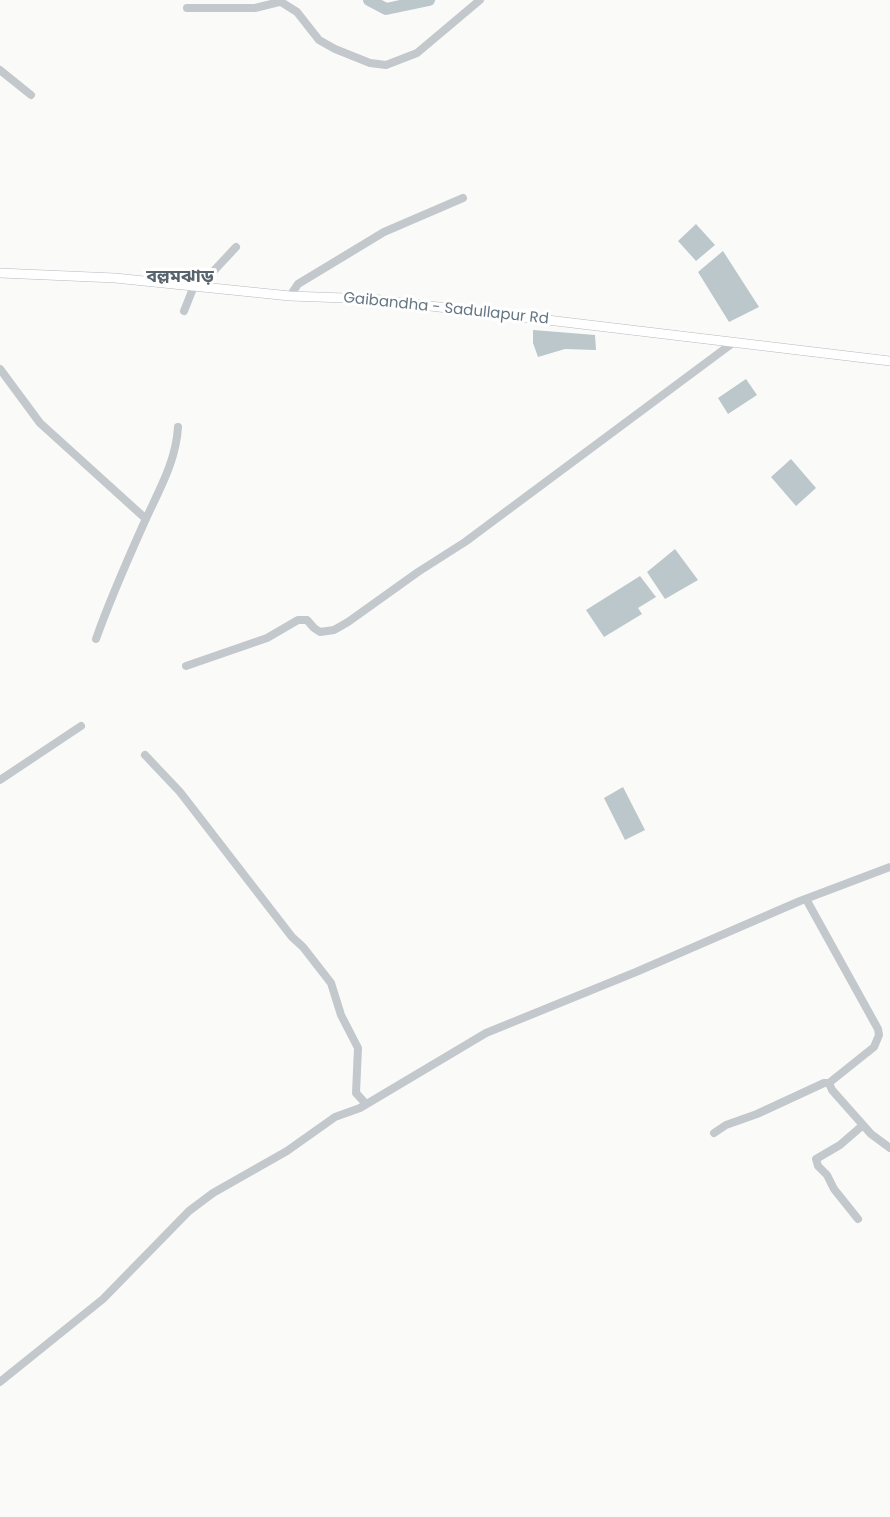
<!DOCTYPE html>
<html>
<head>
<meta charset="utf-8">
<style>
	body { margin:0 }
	canvas { display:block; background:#fafaf8 }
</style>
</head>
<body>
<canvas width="890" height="1517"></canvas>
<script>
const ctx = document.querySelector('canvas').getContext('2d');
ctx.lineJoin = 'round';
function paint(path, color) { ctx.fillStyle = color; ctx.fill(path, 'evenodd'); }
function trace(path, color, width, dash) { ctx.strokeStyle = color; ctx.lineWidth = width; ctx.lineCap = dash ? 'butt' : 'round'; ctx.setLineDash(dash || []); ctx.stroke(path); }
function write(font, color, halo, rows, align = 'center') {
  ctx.font = font + ' Poppins,"Noto Sans Bengali",sans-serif'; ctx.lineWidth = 6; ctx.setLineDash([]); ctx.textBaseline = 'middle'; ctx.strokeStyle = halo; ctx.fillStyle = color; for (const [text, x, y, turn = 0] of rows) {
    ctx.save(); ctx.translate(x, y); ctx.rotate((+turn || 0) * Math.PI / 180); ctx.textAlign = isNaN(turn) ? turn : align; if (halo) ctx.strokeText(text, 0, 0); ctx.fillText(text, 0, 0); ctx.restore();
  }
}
paint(new Path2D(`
	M 696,224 L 715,245 L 696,261 L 678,241 Z
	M 723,251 L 759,307 L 729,322 L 698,272 Z
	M 533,330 L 595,335 L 596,350 L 565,349 L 538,357 L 533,343 Z
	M 746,379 L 757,395 L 728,414 L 718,398 Z
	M 791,459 L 816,488 L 796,506 L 771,477 Z
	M 675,549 L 698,580 L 665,599 L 647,572 Z
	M 640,576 L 656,597 L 638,608 L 642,614 L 604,637 L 586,610 Z
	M 623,787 L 645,830 L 625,840 L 604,798 Z`), '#bbc7cb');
trace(new Path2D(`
	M 369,0 L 386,9 L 429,0`), '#bbc7cb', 12);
const major = new Path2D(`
	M 0,273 L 115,278 L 290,296 L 372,299 L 890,361`);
trace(major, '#b5babe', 10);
trace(new Path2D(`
	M 278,0 L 297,12 L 319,40 L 335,49 L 370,63 L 386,65 L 417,53 L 480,0
	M 187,8 L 255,8 L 279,2
	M 0,70 L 31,95
	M 205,287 L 209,276 L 236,247
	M 290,296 L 298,284 L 384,232 L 463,198
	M 184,311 L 194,286
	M 0,369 L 40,423 L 146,519
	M 96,639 C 110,599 127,561 144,523 C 158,492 176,462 178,427
	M 186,666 L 267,638 L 298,620 L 307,620 L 314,628 L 320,632 L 334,630 L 348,622 L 418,572 L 465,542 L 734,342
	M 145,755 L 180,792 L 292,937 L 303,947 L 331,983 L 341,1015 L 358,1048 L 356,1093 L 366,1104
	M 0,780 L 81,726
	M 829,1083 L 832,1090 L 871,1134 L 890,1148
	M 714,1133 L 726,1125 L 757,1114 L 824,1083 L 829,1083 L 874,1047 L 879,1035 L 878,1029 L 806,899
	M 858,1219 L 834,1189 L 827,1175 L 818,1166 L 816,1159 L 840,1145 L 863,1125
	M 0,1382 L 103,1299 L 189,1211 L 213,1193 L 287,1151 L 335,1117 L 360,1108 L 486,1033 L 636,972 L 800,901 L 890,867`), '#c3c8cc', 8);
trace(major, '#fff', 9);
write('15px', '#657683', '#fff', [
	["Gaibandha - Sadullapur Rd",446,309,6]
]);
write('bold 18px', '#57646e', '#fff', [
	["বল্লমঝাড়",180,277]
]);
</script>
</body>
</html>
